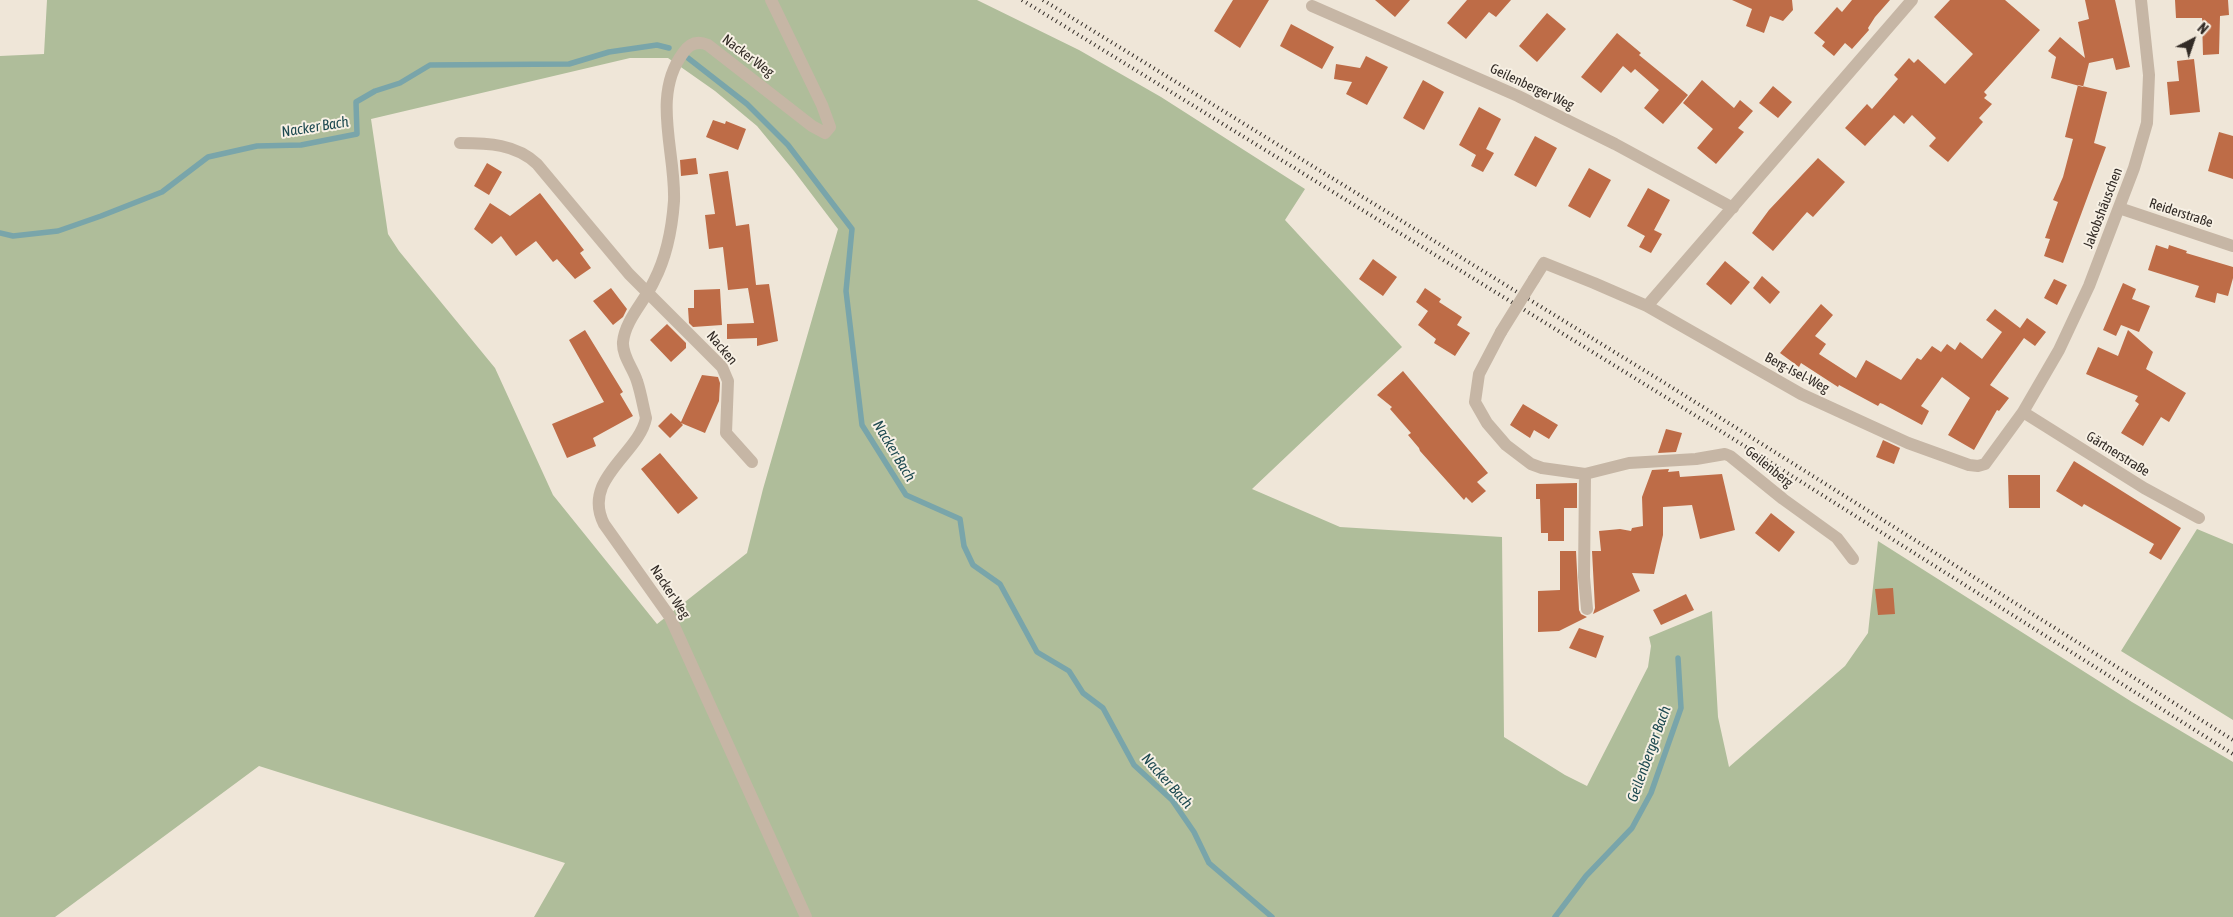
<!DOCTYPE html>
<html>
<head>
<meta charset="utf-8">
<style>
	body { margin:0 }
	#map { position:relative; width:2233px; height:917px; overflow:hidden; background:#efe6d8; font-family:"Asap Condensed",sans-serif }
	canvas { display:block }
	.north { position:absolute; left:2168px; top:15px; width:50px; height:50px; -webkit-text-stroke:4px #f7f0e4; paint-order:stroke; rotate:41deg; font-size:14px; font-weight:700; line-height:20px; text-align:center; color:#322b26 }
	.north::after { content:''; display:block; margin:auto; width:18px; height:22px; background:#322b26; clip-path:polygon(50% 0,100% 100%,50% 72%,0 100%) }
</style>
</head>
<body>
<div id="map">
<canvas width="2233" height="917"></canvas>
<div class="north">N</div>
</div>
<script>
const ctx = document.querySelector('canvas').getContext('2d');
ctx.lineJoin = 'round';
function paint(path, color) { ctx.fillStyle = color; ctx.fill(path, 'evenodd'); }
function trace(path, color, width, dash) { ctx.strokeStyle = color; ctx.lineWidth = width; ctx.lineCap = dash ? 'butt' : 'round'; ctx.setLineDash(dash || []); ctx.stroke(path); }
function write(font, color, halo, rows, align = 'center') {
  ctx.font = font + ' "Asap Condensed",sans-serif'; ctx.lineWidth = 4; ctx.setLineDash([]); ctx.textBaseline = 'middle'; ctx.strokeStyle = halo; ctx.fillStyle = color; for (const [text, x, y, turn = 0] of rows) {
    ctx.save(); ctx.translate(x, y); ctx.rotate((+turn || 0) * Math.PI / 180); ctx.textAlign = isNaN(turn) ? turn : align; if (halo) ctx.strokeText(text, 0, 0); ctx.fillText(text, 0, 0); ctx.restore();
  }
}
paint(new Path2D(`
	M 47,0 L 977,0 L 1079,50 L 1161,97 L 1305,189 L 1285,220 L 1402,347 L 1252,489 L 1340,527 L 1502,537 L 1504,737 L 1565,775 L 1587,786 L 1648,667 L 1651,646 L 1649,637 L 1712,611 L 1718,717 L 1729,767 L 1845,666 L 1868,633 L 1878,541 L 2132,702 L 2233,762 L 2233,917 L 534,917 L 565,863 L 259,766 L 55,917 L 0,917 L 0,56 L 44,54 ZM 630,58 L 668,58 L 715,91 L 757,126 L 794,171 L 838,229 L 763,489 L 747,553 L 657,624 L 553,495 L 495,368 L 399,251 L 388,234 L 371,119 Z
	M 2197,529 L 2233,544 L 2233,720 L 2121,651 Z`), '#afbd9a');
trace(new Path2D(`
	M 688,58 L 747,104 L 788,145 L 852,229 L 846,291 L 862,425 L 906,495 L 960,519 L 964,546 L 973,565 L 1000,584 L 1037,652 L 1069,671 L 1083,693 L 1103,708 L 1134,765 L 1172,800 L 1194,832 L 1209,863 L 1272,917
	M 0,233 L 13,236 L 58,231 L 101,216 L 162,192 L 208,157 L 257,146 L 301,145 L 357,134 L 356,102 L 375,91 L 400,83 L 430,65 L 569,64 L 609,52 L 657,45 L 669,48
	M 1555,917 L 1586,876 L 1632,828 L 1651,793 L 1681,708 L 1678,658`), '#79a5aa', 5.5);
paint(new Path2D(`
	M 1233,0 L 1269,0 L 1240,48 L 1214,31 Z
	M 1375,0 L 1410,0 L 1395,17 Z
	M 1467,0 L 1511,0 L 1496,17 L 1489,12 L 1466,39 L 1447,23 Z
	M 1732,0 L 1792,0 L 1793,10 L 1783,21 L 1770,16 L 1764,33 L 1746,26 L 1752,9 Z
	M 1852,0 L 1890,0 L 1875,17 L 1868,28 L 1869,30 L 1852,49 L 1845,43 L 1834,56 L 1822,46 L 1825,42 L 1814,33 L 1837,7 L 1842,12 Z
	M 1950,0 L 2005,0 L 2040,30 L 1984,92 L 1987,95 L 1984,98 L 1992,104 L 1979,118 L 1983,122 L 1948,162 L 1929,146 L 1936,138 L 1912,115 L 1904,124 L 1894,115 L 1865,146 L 1845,128 L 1867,104 L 1872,109 L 1898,79 L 1894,75 L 1909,58 L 1914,63 L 1918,59 L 1945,84 L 1973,54 L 1934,17 Z
	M 2085,0 L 2115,0 L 2130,67 L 2116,70 L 2113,58 L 2089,63 L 2083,87 L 2051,78 L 2056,57 L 2048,51 L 2060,37 L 2085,58 L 2078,22 L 2089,19 Z
	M 2175,0 L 2228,0 L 2229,15 L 2220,16 L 2219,54 L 2203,55 L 2202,18 L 2176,18 Z
	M 1547,13 L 1566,29 L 1537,62 L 1519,46 Z
	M 1291,24 L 1334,47 L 1322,69 L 1280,46 Z
	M 1617,33 L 1641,53 L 1639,55 L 1688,95 L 1663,124 L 1644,108 L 1659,90 L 1635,69 L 1631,73 L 1623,66 L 1601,93 L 1581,77 Z
	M 1366,56 L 1388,67 L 1367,105 L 1346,94 L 1352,82 L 1334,79 L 1336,64 L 1360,68 Z
	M 2194,59 L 2200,112 L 2170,115 L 2167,82 L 2179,81 L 2177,61 Z
	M 1423,80 L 1444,92 L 1424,130 L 1403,118 Z
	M 1702,80 L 1734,108 L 1740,100 L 1753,111 L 1738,128 L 1744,132 L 1716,164 L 1697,148 L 1713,129 L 1683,103 Z
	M 2078,85 L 2107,92 L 2094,143 L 2106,147 L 2063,263 L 2044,256 L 2050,239 L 2045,238 L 2058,202 L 2053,200 L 2063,177 L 2073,139 L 2065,137 Z
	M 1773,86 L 1792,102 L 1778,118 L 1759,103 Z
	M 1479,107 L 1501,119 L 1486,149 L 1494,153 L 1483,172 L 1471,166 L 1476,155 L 1459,145 Z
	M 713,120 L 725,124 L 726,121 L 746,129 L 738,150 L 706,137 Z
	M 2219,132 L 2233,136 L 2233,179 L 2208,171 Z
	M 1535,136 L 1557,148 L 1536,187 L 1514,175 Z
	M 696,158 L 698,174 L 681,176 L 680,160 Z
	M 1818,158 L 1845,182 L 1813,217 L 1807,212 L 1773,251 L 1752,233 L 1769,210 Z
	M 487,163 L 502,172 L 489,195 L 474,186 Z
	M 1589,168 L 1611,180 L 1590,218 L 1568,206 Z
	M 728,171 L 736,226 L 749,224 L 756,285 L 769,284 L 778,341 L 757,346 L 757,338 L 727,339 L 727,324 L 754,323 L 748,288 L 728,290 L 723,247 L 709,249 L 705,215 L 715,214 L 709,174 Z
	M 1648,188 L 1670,200 L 1654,230 L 1662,234 L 1651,253 L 1639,247 L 1645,236 L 1627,226 Z
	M 540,193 L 584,250 L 580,253 L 591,268 L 575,279 L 557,259 L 553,262 L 536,241 L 516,256 L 501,236 L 492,244 L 474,229 L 490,203 L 510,216 Z
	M 2156,245 L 2168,249 L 2169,245 L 2187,251 L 2186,253 L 2233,267 L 2233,278 L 2228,296 L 2217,293 L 2215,303 L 2195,297 L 2199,286 L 2148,270 Z
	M 1373,259 L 1397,277 L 1383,296 L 1359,279 Z
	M 1725,261 L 1750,282 L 1731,305 L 1706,284 Z
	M 1762,276 L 1780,292 L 1770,304 L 1753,288 Z
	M 2054,279 L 2067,285 L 2057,305 L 2044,298 Z
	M 2123,283 L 2136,289 L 2132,299 L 2150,306 L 2139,332 L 2121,325 L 2116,336 L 2103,330 Z
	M 611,288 L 627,309 L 623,317 L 613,325 L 593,301 Z
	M 1425,288 L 1441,299 L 1439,302 L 1462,317 L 1457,325 L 1470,333 L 1455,356 L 1434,343 L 1436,339 L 1418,325 L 1428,311 L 1416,302 Z
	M 720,289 L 722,325 L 693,327 L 689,323 L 688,308 L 694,308 L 694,290 Z
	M 1821,304 L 1833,315 L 1815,336 L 1826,344 L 1819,354 L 1856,378 L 1866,360 L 1901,380 L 1917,358 L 1921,360 L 1932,346 L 1941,352 L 1947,344 L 1955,350 L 1960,342 L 1982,359 L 2002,332 L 1986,320 L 1995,309 L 2020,328 L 2027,318 L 2046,332 L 2035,346 L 2024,338 L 1990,385 L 2009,398 L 1999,411 L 1997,410 L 1974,450 L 1948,435 L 1970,398 L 1942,377 L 1921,406 L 1929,411 L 1922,425 L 1883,404 L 1880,403 L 1878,406 L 1839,385 L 1838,387 L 1801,363 L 1799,367 L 1780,353 Z
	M 667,324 L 686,343 L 686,348 L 671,362 L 650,340 Z
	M 585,330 L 623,392 L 620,394 L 633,416 L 593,438 L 596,446 L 567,458 L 552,424 L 604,402 L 569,340 Z
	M 2128,330 L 2153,352 L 2146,369 L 2186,393 L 2169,422 L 2161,417 L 2143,446 L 2121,433 L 2139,404 L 2135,401 L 2138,396 L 2086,374 L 2098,347 L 2118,356 Z
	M 1403,371 L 1488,473 L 1477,482 L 1486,491 L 1472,503 L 1466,497 L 1464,500 L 1420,451 L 1419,448 L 1408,435 L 1411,433 L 1390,409 L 1392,407 L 1377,395 Z
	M 702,375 L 718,377 L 720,383 L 719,401 L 705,433 L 681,423 L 683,425 L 670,438 L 658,426 L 671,413 L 681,422 Z
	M 1523,404 L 1558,425 L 1549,439 L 1534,430 L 1530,438 L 1510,425 Z
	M 1666,429 L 1682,433 L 1676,452 L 1658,453 Z
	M 1883,440 L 1900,448 L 1894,464 L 1876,457 Z
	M 660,453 L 698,498 L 678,514 L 641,469 Z
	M 2074,461 L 2181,528 L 2161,560 L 2149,553 L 2154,544 L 2084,504 L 2082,507 L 2056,491 Z
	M 1669,469 L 1668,472 L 1679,471 L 1680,477 L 1722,474 L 1735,530 L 1700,539 L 1692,505 L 1663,507 L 1663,535 L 1654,574 L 1632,573 L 1640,591 L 1593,614 L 1595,608 L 1592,551 L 1601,551 L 1599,531 L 1620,529 L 1631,531 L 1632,528 L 1643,526 L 1642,497 L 1652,470 Z
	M 2008,475 L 2040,475 L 2040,508 L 2009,508 Z
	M 1577,483 L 1577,508 L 1564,508 L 1564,541 L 1548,541 L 1548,533 L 1541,533 L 1540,499 L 1536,499 L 1536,484 Z
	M 1771,513 L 1795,532 L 1779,552 L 1755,533 Z
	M 1560,551 L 1576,551 L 1579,610 L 1581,614 L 1587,617 L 1559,631 L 1538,632 L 1538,591 L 1560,590 Z
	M 1893,588 L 1895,614 L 1878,615 L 1875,589 Z
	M 1686,594 L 1694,610 L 1661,625 L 1653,610 Z
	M 1579,628 L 1604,636 L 1596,658 L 1569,648 Z`), '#be6c47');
trace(new Path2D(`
	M 771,0 L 822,105 L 830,127 L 825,133 L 812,126 L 708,45 C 697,40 689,44 683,53 C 651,96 676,152 674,201 C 672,229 667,256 654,281 C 645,301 625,320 623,342 C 622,356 633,368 637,381 C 641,393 643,406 646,418 C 639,454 581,479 604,524 L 670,617 L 806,917
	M 1312,6 L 1518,96 L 1615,144 L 1733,208
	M 460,143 C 488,143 516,144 537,164 L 629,274 L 722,367 L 728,381 L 726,433 L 752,462
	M 2119,208 L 2233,246
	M 1534,279 L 1544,263 L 1594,283 L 1647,306 L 1801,394 L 1908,443 L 1969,465 L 1978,466 L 1985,464 L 2023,412 L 2059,350 L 2089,286 L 2134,168 L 2147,123 L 2149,75 L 2141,0
	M 1647,306 L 1912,0
	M 1501,332 L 1479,374 L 1475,402 L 1487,423 L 1506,445 L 1531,464 L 1542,468 L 1585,474 L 1629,463 L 1696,459 L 1725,454 L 1730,456 L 1783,499 L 1837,538 L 1853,559
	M 2023,412 L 2144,488 L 2199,518
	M 1585,474 L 1584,577 L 1587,609`), '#c6b6a5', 12);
trace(new Path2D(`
	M 1022,0 L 1727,435 L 2233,754
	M 1043,0 L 1668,385 L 2233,740`), '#322b26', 4, [1, 4]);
trace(new Path2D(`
	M 1501,332 L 1534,279`), '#c6b6a5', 12);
write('14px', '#322b26', '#f7f0e4', [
	["Nacker Weg",748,56,37],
	["Geilenberger Weg",1532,87,25],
	["Jakobshäuschen",2103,208,-69],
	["Reiderstraße",2181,213,18],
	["Nacken",722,348,50],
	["Berg-Isel-Weg",1797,373,28],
	["Gärtnerstraße",2118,454,32],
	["Geilenberg",1769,467,39],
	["Nacker Weg",670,592,57]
]);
write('italic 15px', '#1e4a51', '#f7f0e4', [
	["Nacker Bach",315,127,-9],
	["Nacker Bach",894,451,59],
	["Geilenberger Bach",1649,754,-70],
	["Nacker Bach",1167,781,48]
]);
</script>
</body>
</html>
